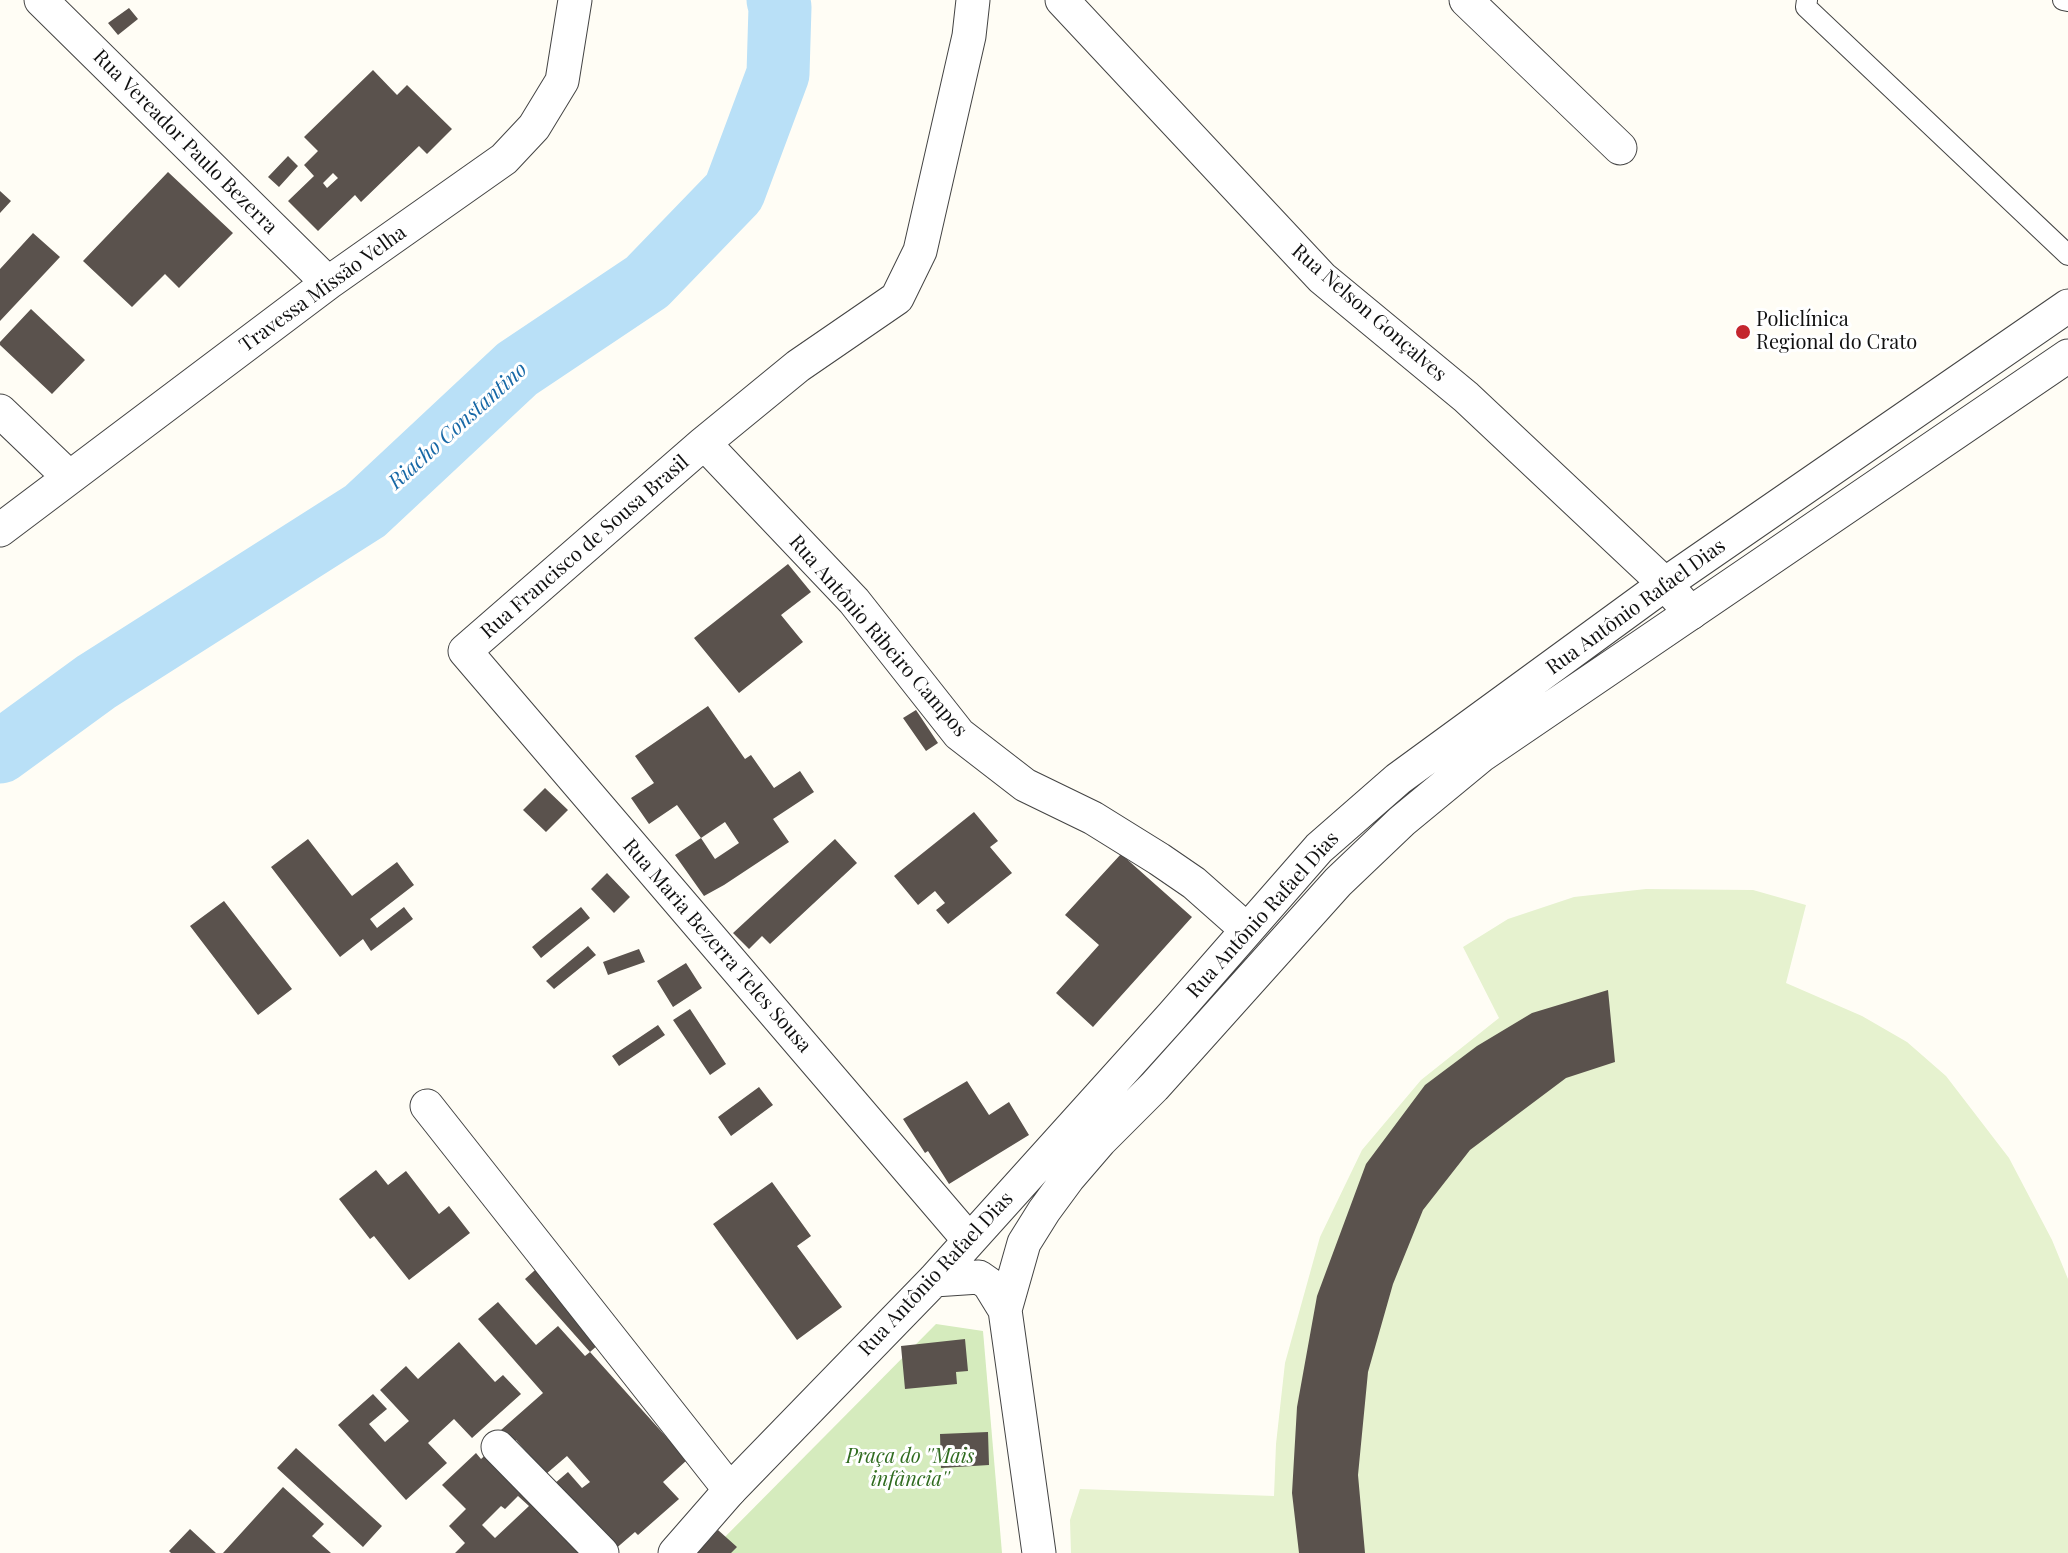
<!DOCTYPE html>
<html>
<head>
<meta charset="utf-8">
<style>
	body { margin:0 }
	canvas { display:block; background:#fffdf5 }
</style>
</head>
<body>
<canvas width="2068" height="1553"></canvas>
<script>
const ctx = document.querySelector('canvas').getContext('2d');
ctx.lineJoin = 'round';
function paint(path, color) { ctx.fillStyle = color; ctx.fill(path, 'evenodd'); }
function trace(path, color, width, dash) { ctx.strokeStyle = color; ctx.lineWidth = width; ctx.lineCap = dash ? 'butt' : 'round'; ctx.setLineDash(dash || []); ctx.stroke(path); }
function write(font, color, halo, rows, align = 'center') {
  ctx.font = font + ' "Playfair Display",serif'; ctx.lineWidth = 6; ctx.setLineDash([]); ctx.textBaseline = 'middle'; ctx.strokeStyle = halo; ctx.fillStyle = color; for (const [text, x, y, turn = 0] of rows) {
    ctx.save(); ctx.translate(x, y); ctx.rotate((+turn || 0) * Math.PI / 180); ctx.textAlign = isNaN(turn) ? turn : align; if (halo) ctx.strokeText(text, 0, 0); ctx.fillText(text, 0, 0); ctx.restore();
  }
}
paint(new Path2D(`
	M 936,1324 L 983,1331 L 1002,1553 L 709,1553 Z`), '#d5ebbd');
paint(new Path2D(`
	M 1646,889 L 1753,890 L 1806,905 L 1786,983 L 1862,1016 L 1907,1042 L 1946,1076 L 2009,1158 L 2052,1240 L 2068,1279 L 2068,1553 L 1071,1553 L 1070,1520 L 1080,1489 L 1274,1496 L 1276,1444 L 1285,1363 L 1320,1237 L 1362,1150 L 1421,1080 L 1499,1018 L 1463,947 L 1508,919 L 1574,897 Z`), '#e6f2cf');
trace(new Path2D(`
	M 0,752 L 96,682 L 365,511 L 517,369 L 647,282 L 734,192 L 778,74 L 780,7 L 778,0`), '#b9e0f7', 63);
paint(new Path2D(`
	M 129,8 L 138,19 L 118,35 L 108,23 Z
	M 373,70 L 397,95 L 407,85 L 452,129 L 427,154 L 419,146 L 361,202 L 355,195 L 318,231 L 288,201 L 314,176 L 304,165 L 318,151 L 304,137 ZM 333,173 L 338,178 L 327,188 L 323,183 Z
	M 288,156 L 298,166 L 279,187 L 268,177 Z
	M 168,172 L 233,233 L 179,288 L 165,274 L 132,307 L 83,261 Z
	M 0,191 L 11,201 L 0,213 Z
	M 33,233 L 60,257 L 0,321 L 0,269 Z
	M 31,309 L 85,360 L 52,394 L 0,345 L 0,342 Z
	M 788,564 L 811,592 L 781,615 L 803,642 L 739,693 L 694,638 Z
	M 708,706 L 745,759 L 751,755 L 774,788 L 800,771 L 814,792 L 773,819 L 789,842 L 724,885 L 704,896 L 675,855 L 701,838 L 715,859 L 739,843 L 725,822 L 701,838 L 677,805 L 649,824 L 631,798 L 654,783 L 635,756 Z
	M 916,710 L 938,743 L 926,751 L 903,718 Z
	M 545,788 L 568,810 L 546,832 L 523,810 Z
	M 974,812 L 998,841 L 990,847 L 1012,873 L 948,924 L 936,910 L 945,903 L 935,891 L 918,905 L 894,876 Z
	M 308,839 L 352,896 L 397,862 L 414,885 L 370,919 L 377,928 L 404,907 L 413,919 L 371,951 L 363,939 L 340,957 L 271,867 Z
	M 835,839 L 857,863 L 770,944 L 762,936 L 749,949 L 733,933 Z
	M 1121,854 L 1192,917 L 1093,1027 L 1056,993 L 1099,945 L 1065,915 Z
	M 607,873 L 630,897 L 614,913 L 591,889 Z
	M 224,901 L 292,989 L 258,1015 L 190,926 Z
	M 581,907 L 590,918 L 541,958 L 532,947 Z
	M 588,946 L 596,955 L 554,989 L 546,981 Z
	M 639,949 L 645,962 L 608,975 L 603,962 Z
	M 686,963 L 702,988 L 673,1007 L 657,981 Z
	M 1608,990 L 1615,1062 L 1566,1078 L 1470,1150 L 1423,1210 L 1393,1284 L 1368,1372 L 1358,1475 L 1365,1553 L 1299,1553 L 1292,1493 L 1297,1407 L 1317,1296 L 1366,1164 L 1425,1085 L 1477,1046 L 1532,1013 Z
	M 690,1009 L 726,1064 L 710,1075 L 673,1020 Z
	M 658,1025 L 665,1035 L 619,1066 L 612,1056 Z
	M 967,1081 L 989,1115 L 1009,1102 L 1029,1135 L 949,1184 L 928,1151 L 925,1153 L 903,1119 Z
	M 759,1087 L 773,1105 L 731,1136 L 718,1117 Z
	M 376,1170 L 388,1185 L 406,1171 L 439,1214 L 449,1206 L 470,1233 L 409,1280 L 374,1236 L 370,1239 L 339,1199 Z
	M 772,1182 L 811,1236 L 797,1246 L 842,1307 L 797,1340 L 713,1224 Z
	M 543,1263 L 608,1336 L 590,1352 L 525,1279 Z
	M 498,1302 L 536,1345 L 558,1326 L 585,1356 L 590,1352 L 687,1460 L 663,1482 L 679,1499 L 638,1535 L 635,1532 L 613,1551 L 554,1484 L 568,1472 L 582,1488 L 590,1482 L 567,1456 L 546,1474 L 516,1440 L 512,1444 L 501,1430 L 543,1393 L 478,1319 Z
	M 965,1339 L 968,1371 L 956,1372 L 957,1384 L 905,1389 L 901,1346 Z
	M 459,1342 L 495,1382 L 503,1375 L 521,1394 L 472,1438 L 454,1419 L 428,1443 L 447,1463 L 406,1500 L 338,1425 L 373,1394 L 387,1409 L 369,1424 L 385,1442 L 409,1421 L 380,1390 L 406,1366 L 418,1379 Z
	M 988,1432 L 989,1465 L 941,1468 L 940,1434 Z
	M 296,1448 L 382,1526 L 363,1547 L 277,1468 Z
	M 491,1450 L 594,1553 L 455,1553 L 465,1543 L 449,1526 L 466,1509 L 442,1485 L 476,1453 L 481,1459 ZM 518,1496 L 529,1506 L 495,1538 L 482,1525 L 501,1506 L 505,1509 Z
	M 283,1487 L 324,1524 L 312,1536 L 331,1553 L 223,1553 Z
	M 190,1529 L 216,1553 L 171,1553 L 169,1551 Z
	M 718,1530 L 737,1547 L 731,1553 L 697,1553 Z`), '#5a524d');
const service = new Path2D(`
	M 1807,0 L 1806,7 L 2068,255
	M 2063,0 L 2068,1`);
const minor = new Path2D(`
	M 41,0 L 328,283
	M 1062,0 L 1322,278 L 1466,397 L 1665,584 L 1691,613
	M 1466,0 L 1620,148
	M 0,411 L 69,477
	M 704,443 L 854,601 L 959,734 L 1025,785 L 1093,818 L 1159,859 L 1194,883 L 1246,929
	M 0,530 L 328,283 L 504,159 L 534,127 L 562,81 L 575,0
	M 427,1106 L 730,1490
	M 969,1240 L 465,651 L 704,443 L 798,366 L 897,298 L 920,251 L 969,36 L 973,0
	M 498,1447 L 602,1553`);
const tertiary = new Path2D(`
	M 934,1280 L 979,1277 L 989,1284 L 1005,1310
	M 675,1553 L 730,1490 L 934,1280 L 1172,1016 L 1319,848 L 1398,779 L 1665,584 L 2068,306
	M 1039,1553 L 1005,1310 L 1024,1243 L 1044,1211 L 1069,1177 L 1100,1141 L 1154,1087 L 1338,882 L 1402,821 L 1482,755 L 2068,356`);
trace(service, '#444', 22);
trace(minor, '#444', 35);
trace(tertiary, '#444', 35);
trace(service, '#fff', 20);
trace(minor, '#fff', 33);
trace(tertiary, '#fff', 33);
for (const [x, y, r, color] of [
	[1743,332,8,"#c4262e"]
]) { const dot = new Path2D(); dot.arc(x, y, r, 0, 2 * Math.PI); ctx.fillStyle = color; ctx.fill(dot); trace(dot, '#fff', 2); }
write('20px', '#111', '#fff', [
	["Rua Vereador Paulo Bezerra",185,142,45],
	["Travessa Missão Velha",323,289,-36],
	["Rua Nelson Gonçalves",1369,313,41],
	["Rua Francisco de Sousa Brasil",585,547,-41],
	["Rua Antônio Rafael Dias",1636,607,-36],
	["Rua Antônio Ribeiro Campos",878,636,49],
	["Rua Antônio Rafael Dias",1263,915,-48],
	["Rua Maria Bezerra Teles Sousa",717,946,49],
	["Rua Antônio Rafael Dias",936,1274,-47]
]);
write('20px', '#111', '#fff', [
	["Policlínica",1756,320],
	["Regional do Crato",1756,343]
], 'left');
write('italic 20px', '#2f6b1f', '#fff', [
	["Praça do ''Mais",910,1457],
	["infância''",910,1480]
]);
write('italic 21px', '#1768a6', '#fff', [
	["Riacho Constantino",458,426,-42]
]);
</script>
</body>
</html>
